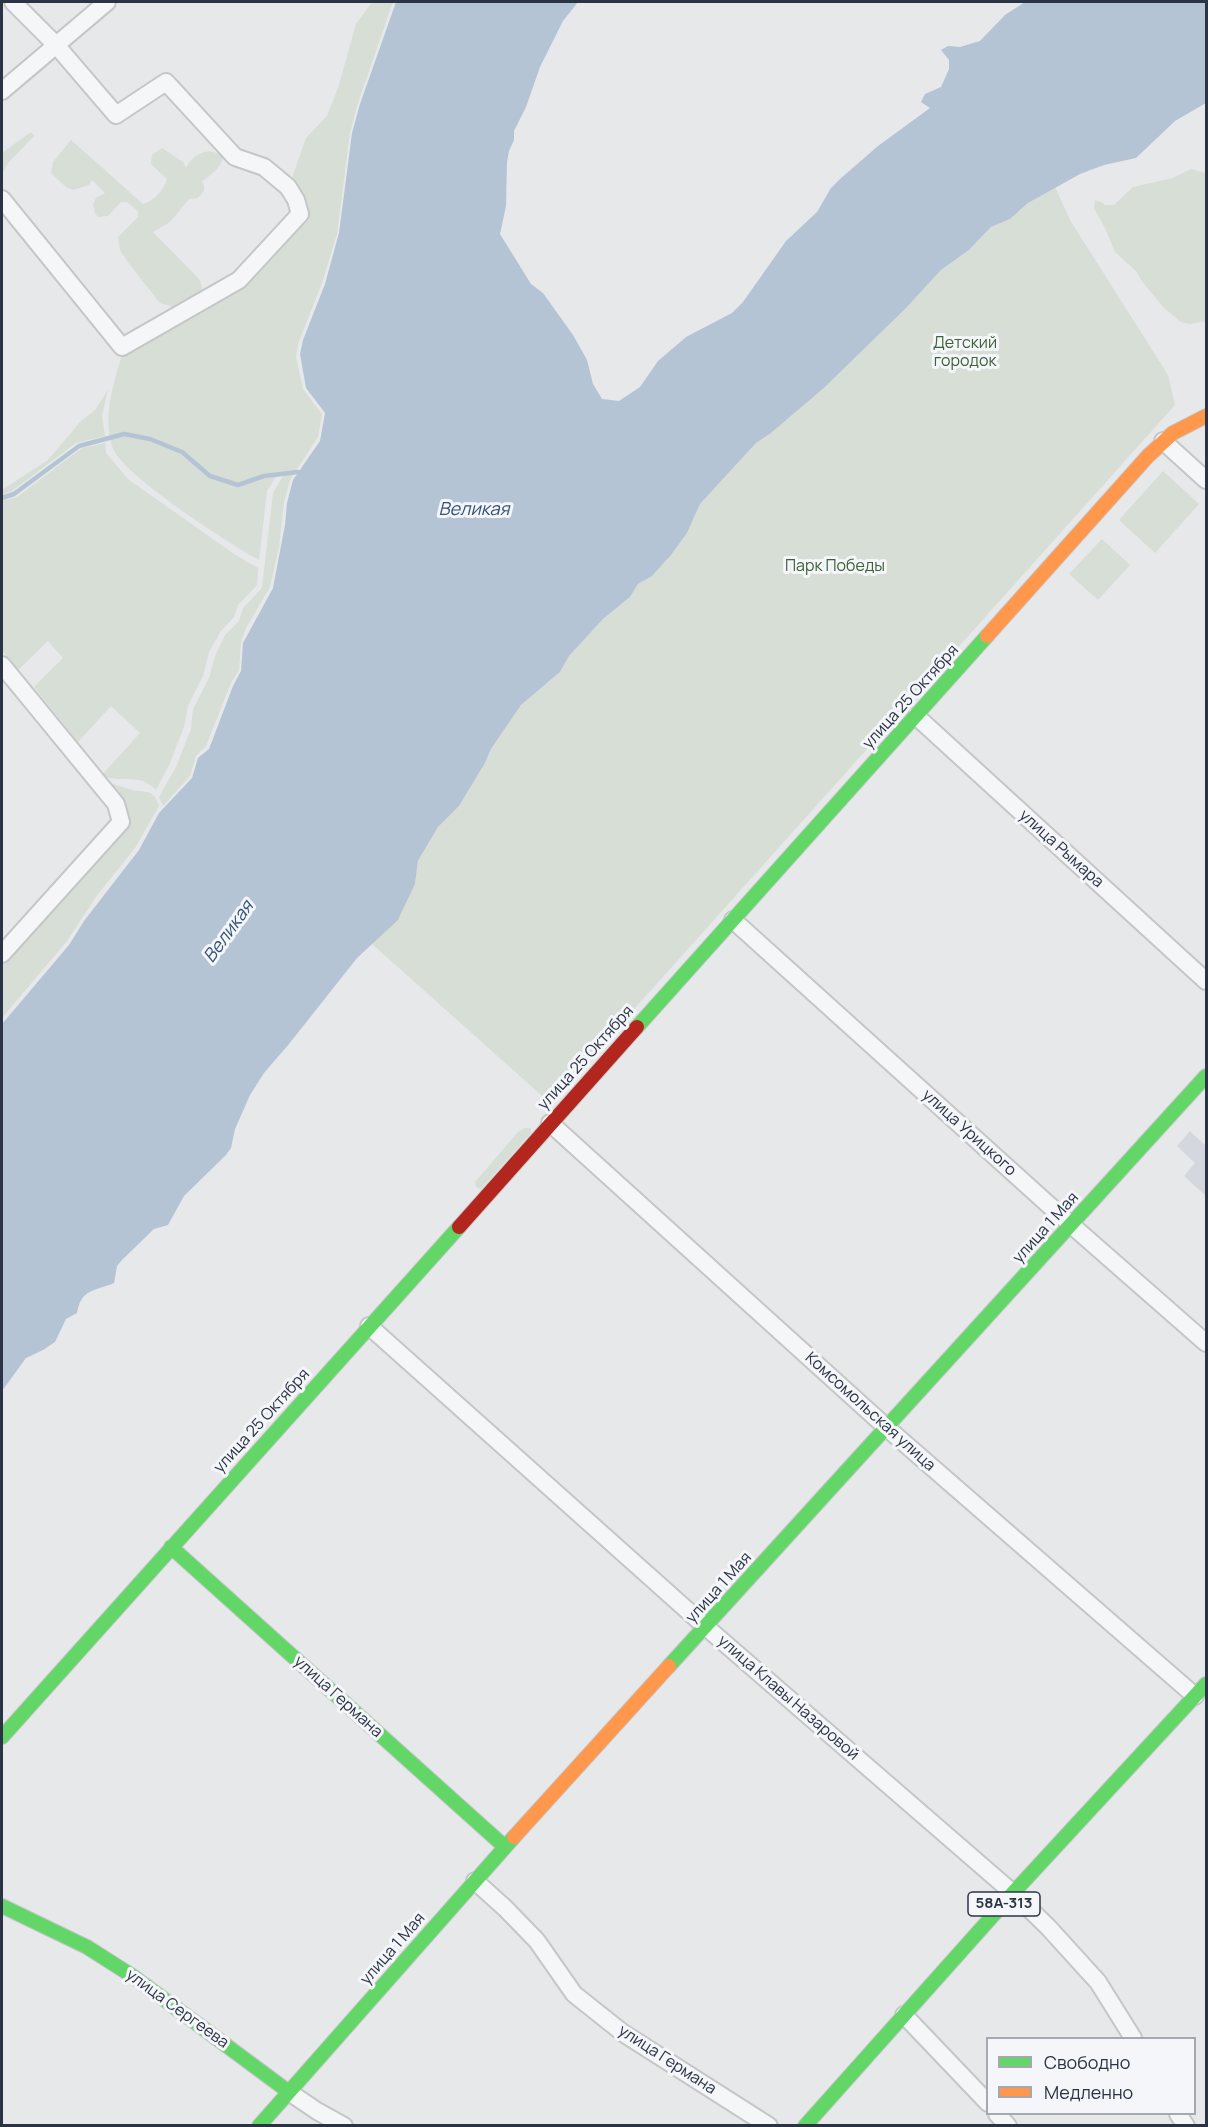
<!DOCTYPE html>
<html>
<head>
<meta charset="utf-8">
<style>
	body { margin:0 }
	#map { position:relative; width:1208px; height:2127px; overflow:hidden; background:#e6e8ea; font-family:Manrope,sans-serif }
	canvas { display:block }
	.frame { position:absolute; inset:0; border:3px solid #2b3445; pointer-events:none }
	.legend { position:absolute; left:986px; top:2037px; width:210px; height:78px; box-sizing:border-box; background:#f4f6f9; border:2px solid #a4a8b1; margin:0; padding:8px 10px; list-style:none; font-size:18px; color:#2b3445 }
	.legend li { display:flex; align-items:center; gap:12px; height:30px }
	.legend b { width:30px; border:2px solid #a4a8b1 }
</style>
</head>
<body>
<div id="map">
<canvas width="1208" height="2127"></canvas>
<div class="frame"></div>
<ul class="legend">
<li><b style="height:8px;background:#63d668"></b>Свободно</li>
<li><b style="height:8px;background:#ff974d"></b>Медленно</li>
</ul>
</div>
<script>
const ctx = document.querySelector('canvas').getContext('2d');
ctx.lineJoin = 'round';
function paint(path, color) { ctx.fillStyle = color; ctx.fill(path, 'evenodd'); }
function trace(path, color, width, dash) { ctx.strokeStyle = color; ctx.lineWidth = width; ctx.lineCap = dash ? 'butt' : 'round'; ctx.setLineDash(dash || []); ctx.stroke(path); }
function write(font, color, halo, rows, align = 'center') {
  ctx.font = font + ' Manrope,sans-serif'; ctx.lineWidth = 6; ctx.setLineDash([]); ctx.textBaseline = 'middle'; ctx.strokeStyle = halo; ctx.fillStyle = color; for (const [text, x, y, turn = 0] of rows) {
    ctx.save(); ctx.translate(x, y); ctx.rotate((+turn || 0) * Math.PI / 180); ctx.textAlign = isNaN(turn) ? turn : align; if (halo) ctx.strokeText(text, 0, 0); ctx.fillText(text, 0, 0); ctx.restore();
  }
}
paint(new Path2D(`
	M 1190,1131 L 1206,1146 L 1206,1196 L 1184,1176 L 1195,1163 L 1177,1146 Z`), '#d4d7dd');
paint(new Path2D(`
	M 372,2 L 393,2 L 358,103 L 350,133 L 337,234 L 322,283 L 298,344 L 296,357 L 303,389 L 322,414 L 318,437 L 290,480 L 284,502 L 279,547 L 270,587 L 246,628 L 241,642 L 239,670 L 231,683 L 206,746 L 196,756 L 190,776 L 163,806 L 159,797 L 176,767 L 191,729 L 193,709 L 209,678 L 215,656 L 225,635 L 239,621 L 243,608 L 262,588 L 273,493 L 283,476 L 276,477 L 267,491 L 259,560 C 230,544 120,474 112,446 C 102,413 115,380 124,348 L 240,283 L 303,215 L 290,184 L 306,138 L 327,116 L 339,85 L 356,24 Z
	M 31,132 L 34,136 L 7,164 L 2,175 L 2,153 Z
	M 71,140 L 143,204 C 154,201 164,190 167,179 L 151,164 L 152,155 L 162,148 L 183,162 L 186,168 C 193,154 209,145 223,157 C 222,166 210,177 202,181 C 206,189 204,192 198,198 L 189,199 L 170,222 L 153,232 L 200,280 L 202,289 L 199,294 L 177,308 L 160,303 L 127,261 L 120,250 L 118,237 L 138,217 L 138,211 L 127,202 L 121,202 L 108,216 L 98,217 L 95,213 L 93,204 L 96,198 L 105,193 L 92,180 L 89,185 L 73,190 L 66,187 L 51,173 L 53,162 Z
	M 1191,169 L 1206,173 L 1206,321 L 1190,324 L 1181,322 L 1163,307 L 1141,280 L 1137,272 L 1115,252 L 1105,228 L 1094,208 L 1095,200 L 1101,202 L 1105,205 L 1114,205 L 1133,187 L 1173,178 Z
	M 1055,187 L 1070,220 L 1168,375 L 1175,405 L 550,1103 L 371,943 L 398,920 L 415,884 L 418,862 L 438,827 L 459,806 L 485,763 L 491,749 L 521,705 L 560,672 L 569,656 L 603,619 L 630,597 L 638,584 L 652,576 L 671,555 L 687,533 L 700,504 L 756,443 L 771,433 L 825,387 L 906,308 L 941,270 L 969,250 L 991,227 L 1010,219 L 1028,203 Z
	M 108,390 L 102,416 L 105,436 L 76,443 L 12,491 L 2,495 L 2,490 L 48,460 L 81,421 L 95,410 Z
	M 105,443 L 106,453 L 128,479 L 234,554 L 258,568 L 257,585 L 238,605 L 234,617 L 221,631 L 209,652 L 203,676 L 188,706 L 184,727 L 170,763 L 156,790 C 143,777 135,780 120,779 C 114,779 107,777 101,776 L 140,733 L 111,706 L 78,742 L 34,687 L 63,658 L 48,641 L 17,671 L 2,650 L 2,501 L 17,497 L 82,448 Z
	M 1163,471 L 1199,504 L 1155,553 L 1119,520 Z
	M 1102,539 L 1130,565 L 1098,600 L 1069,574 Z
	M 113,784 C 119,786 126,788 132,790 C 147,793 153,788 159,806 L 135,848 L 98,894 L 67,941 L 2,1018 L 2,960 L 124,823 L 107,788 Z
	M 525,1128 L 531,1128 L 531,1133 L 481,1189 L 476,1187 L 475,1182 L 518,1132 Z`), '#d6ded6');
paint(new Path2D(`
	M 396,2 L 578,2 L 563,21 L 540,67 L 526,107 L 514,131 L 514,140 L 509,151 L 507,162 L 506,206 L 500,234 L 531,284 L 543,293 L 573,335 L 587,360 L 593,384 L 602,399 L 619,401 L 640,387 L 658,361 L 686,337 L 732,313 L 743,302 L 786,241 L 817,212 L 831,188 L 840,179 L 878,146 L 930,108 L 921,102 L 925,94 L 941,87 L 949,69 L 949,60 L 941,50 L 948,46 L 960,47 L 980,41 L 1005,15 L 1025,2 L 1206,2 L 1206,103 L 1175,121 L 1136,158 L 1104,165 L 1080,174 L 1028,203 L 1010,219 L 991,227 L 969,250 L 941,270 L 906,308 L 825,387 L 771,433 L 756,443 L 700,504 L 687,533 L 671,555 L 652,576 L 638,584 L 630,597 L 603,619 L 569,656 L 560,672 L 521,705 L 491,749 L 485,763 L 459,806 L 438,827 L 418,861 L 415,884 L 398,920 L 357,958 L 289,1044 L 264,1073 L 250,1095 L 235,1129 L 231,1148 L 226,1155 L 184,1196 L 168,1225 L 154,1229 L 122,1260 L 117,1266 L 114,1283 C 96,1291 81,1288 77,1313 L 66,1319 L 55,1342 L 43,1350 L 26,1358 L 2,1391 L 2,1024 L 69,945 L 84,921 L 139,850 L 159,813 L 192,778 L 198,758 L 209,749 L 233,686 L 241,671 L 243,643 L 273,588 L 285,525 L 287,503 L 293,480 L 320,441 L 325,413 L 306,388 L 300,354 L 303,340 L 325,284 L 339,233 L 352,133 L 360,104 Z`), '#b4c4d5');
trace(new Path2D(`
	M 2,498 L 14,494 L 79,446 L 124,434 L 150,439 L 182,452 L 210,476 L 238,485 L 264,476 L 298,472`), '#b4c4d5', 4.5);
const street = new Path2D(`
	M 2,91 L 107,2
	M 2,199 L 122,347 L 239,280 L 300,214 L 296,200 L 288,187 L 264,167 L 235,157 L 166,82 L 116,115 L 56,45 L 13,2
	M 1163,441 L 1206,480
	M 2,665 L 116,804 L 121,822 L 2,954
	M 916,716 L 1206,981
	M 733,920 L 1060,1215 L 1206,1343
	M 550,1123 L 887,1428 L 1195,1696
	M 369,1326 L 706,1627 L 1013,1893 L 1048,1927 L 1098,1982 L 1133,2038
	M 475,1881 L 505,1908 L 537,1941 L 574,1994 L 623,2033 L 769,2126
	M 904,2015 L 988,2103
	M 289,2092 L 317,2111 L 344,2126
	M 997,2114 L 1008,2126
	M 1178,2114 L 1186,2126`);
const fast = new Path2D(`
	M 637,1027 L 987,636
	M 171,1547 L 505,1847
	M 669,1666 L 1206,1076
	M 2,1737 L 459,1227
	M 2,1906 L 87,1947 L 134,1977 L 289,2092
	M 259,2126 L 514,1837
	M 805,2126 L 1013,1893 L 1206,1684`);
const slow = new Path2D(`
	M 987,636 L 1148,456 L 1173,433 L 1206,416
	M 514,1837 L 669,1666`);
const jam = new Path2D(`
	M 459,1227 L 637,1027`);
trace(street, '#c4c6c8', 20);
trace(fast, '#c4c6c8', 16);
trace(slow, '#c4c6c8', 16);
trace(jam, '#c4c6c8', 16);
trace(street, '#f5f6f7', 16);
trace(fast, '#63d668', 14);
trace(slow, '#ff974d', 14);
trace(jam, '#b3261e', 14);
for (const [x, y, w] of [
	[1004,1904,72]
]) { const box = new Path2D(); box.roundRect(x - w / 2, y - 12, w, 24, 4.5); ctx.fillStyle = '#f4f6f9'; ctx.fill(box); trace(box, '#2b3445', 1.5); }
write('bold 15px', '#2b3445', null, [
	["58А-313",1004,1904]
]);
write('16px', '#3f6138', '#f4f6f9', [
	["Детский",965,344],
	["городок",965,362],
	["Парк Победы",835,567]
]);
write('16px', '#2b3445', '#f4f6f9', [
	["улица 25 Октября",911,697,-48],
	["улица Рымара",1061,849,42],
	["улица 25 Октября",586,1058,-48],
	["улица Урицкого",969,1133,42],
	["улица 1 Мая",1046,1228,-48],
	["Комсомольская улица",870,1412,42],
	["улица 25 Октября",262,1421,-48],
	["улица 1 Мая",719,1588,-48],
	["улица Германа",338,1697,42],
	["улица Клавы Назаровой",788,1698,41],
	["улица 1 Мая",393,1949,-49],
	["улица Сергеева",177,2009,36],
	["улица Германа",667,2060,33]
]);
write('italic 18px', '#34527a', '#f4f6f9', [
	["Великая",474,510],
	["Великая",229,932,-54]
]);
</script>
</body>
</html>
